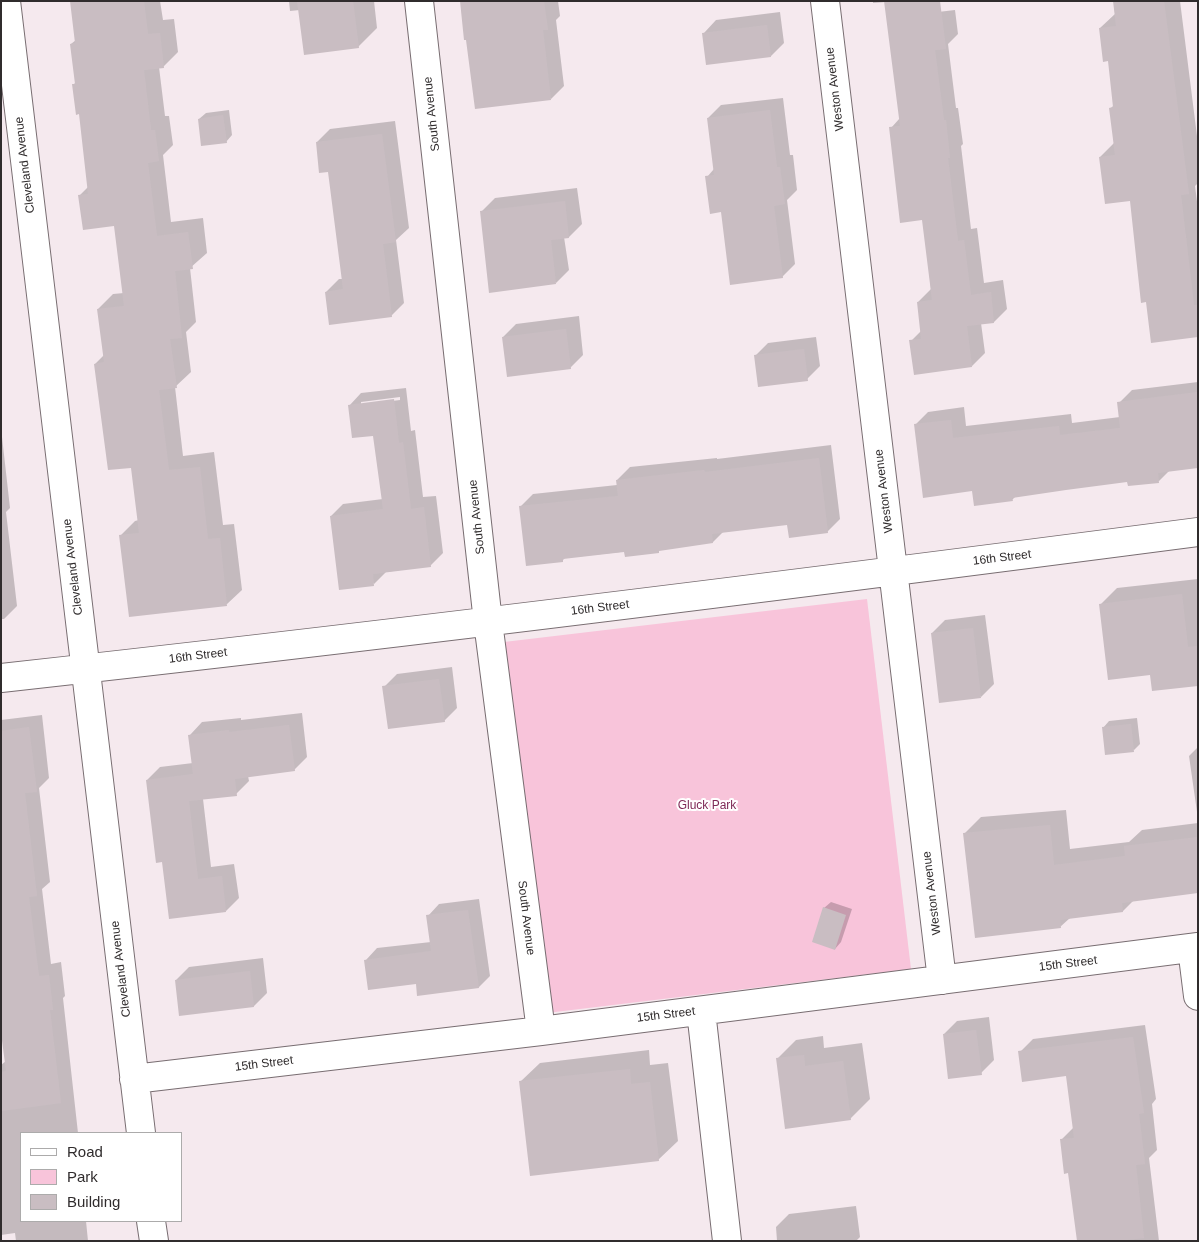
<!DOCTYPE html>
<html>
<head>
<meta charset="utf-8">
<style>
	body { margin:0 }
	#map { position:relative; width:1199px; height:1242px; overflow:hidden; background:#f5e9ee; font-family:Arial,sans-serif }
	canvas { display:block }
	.frame { position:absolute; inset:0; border:2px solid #302c2d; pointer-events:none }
	.legend { position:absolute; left:20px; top:1132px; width:162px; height:90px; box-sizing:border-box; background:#fff; border:1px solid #acabab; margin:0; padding:6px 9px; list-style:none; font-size:15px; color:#302c2d }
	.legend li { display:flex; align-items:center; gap:10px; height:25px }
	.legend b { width:25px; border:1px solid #acabab }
</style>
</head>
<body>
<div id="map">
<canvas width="1199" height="1242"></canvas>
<div class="frame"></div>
<ul class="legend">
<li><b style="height:6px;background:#fff"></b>Road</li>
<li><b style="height:14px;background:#f8c4da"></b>Park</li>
<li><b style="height:14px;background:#c9bdc2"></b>Building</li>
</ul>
</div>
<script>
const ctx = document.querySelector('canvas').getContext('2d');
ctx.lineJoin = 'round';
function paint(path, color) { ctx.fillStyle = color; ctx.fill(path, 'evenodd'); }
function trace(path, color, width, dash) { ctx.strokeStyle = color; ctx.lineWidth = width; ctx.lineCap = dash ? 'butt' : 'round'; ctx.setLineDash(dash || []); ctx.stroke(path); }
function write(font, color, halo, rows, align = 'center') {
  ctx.font = font + ' Arial,sans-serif'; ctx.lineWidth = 4; ctx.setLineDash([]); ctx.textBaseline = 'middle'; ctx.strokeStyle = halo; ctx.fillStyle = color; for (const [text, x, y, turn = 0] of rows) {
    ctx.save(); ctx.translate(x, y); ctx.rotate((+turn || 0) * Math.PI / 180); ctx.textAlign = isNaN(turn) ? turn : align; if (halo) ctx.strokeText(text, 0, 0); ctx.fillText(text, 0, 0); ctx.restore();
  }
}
paint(new Path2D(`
	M 867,599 L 911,969 L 547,1013 L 504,642 Z`), '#f8c4da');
paint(new Path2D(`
	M 71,1 L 160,1 L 163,20 L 174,19 L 178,52 L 163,67 L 159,67 L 165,116 L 169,116 L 173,145 L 163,155 L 171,222 L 203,218 L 207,253 L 190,268 L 196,322 L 186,332 L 191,372 L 175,387 L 183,456 L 214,452 L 223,525 L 234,524 L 242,590 L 227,604 L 130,616 L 120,536 L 135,521 L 139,520 L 132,466 L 95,364 L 104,355 L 98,309 L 113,294 L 124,293 L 115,225 L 80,195 L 89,186 L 80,113 L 73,85 L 76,82 L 71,44 L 76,40 Z
	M 289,1 L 374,1 L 377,28 L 358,47 L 300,10 L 290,11 Z
	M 462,1 L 558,1 L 560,16 L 556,20 L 564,86 L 551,99 Z
	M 873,1 L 937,1 L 938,12 L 955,10 L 958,34 L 948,44 L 956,108 L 958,108 L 963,144 L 961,146 L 971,229 L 977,228 L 984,283 L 1003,280 L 1007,309 L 994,322 L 981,323 L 985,353 L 972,366 L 911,341 L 922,330 L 918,302 L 931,289 L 924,219 L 891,128 L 900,118 L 886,2 L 873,3 Z
	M 1114,1 L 1180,1 L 1198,144 L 1198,183 L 1195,186 L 1198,209 L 1198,336 L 1131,199 L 1100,157 L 1114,143 L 1111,108 L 1114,105 L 1109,60 L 1100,28 L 1115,14 Z
	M 780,12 L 784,43 L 771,56 L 707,64 L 704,33 L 716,20 Z
	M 783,98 L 790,155 L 793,155 L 797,190 L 787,200 L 795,264 L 782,277 L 722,211 L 707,177 L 714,169 L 708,118 L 721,105 Z
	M 229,110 L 232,135 L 226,142 L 199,119 L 206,113 Z
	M 395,121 L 409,228 L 396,240 L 404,303 L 391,316 L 326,292 L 339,279 L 343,279 L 330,170 L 317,142 L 330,129 Z
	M 577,188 L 582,224 L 569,237 L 564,237 L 569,270 L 556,283 L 482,211 L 495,198 Z
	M 579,316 L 583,355 L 570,368 L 503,337 L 516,324 Z
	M 816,337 L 820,366 L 807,379 L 755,356 L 768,343 Z
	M 1198,382 L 1198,467 L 1170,470 L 1159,481 L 1129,485 L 1128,481 L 1016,496 L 1012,500 L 974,490 L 915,425 L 928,412 L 964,407 L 966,426 L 1071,414 L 1072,423 L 1120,417 L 1119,403 L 1132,390 Z
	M 406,388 L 411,431 L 415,430 L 423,497 L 436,496 L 443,553 L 430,566 L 386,572 L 374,584 L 331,516 L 343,504 L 383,499 L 375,434 L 349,406 L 361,393 ZM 400,397 L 400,400 L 361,405 L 361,402 Z
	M 1,428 L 10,508 L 6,512 L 17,606 L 4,619 L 1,619 Z
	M 831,445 L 840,519 L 827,532 L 789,524 L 723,532 L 713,542 L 565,558 L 563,560 L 520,507 L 533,494 L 617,485 L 617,480 L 630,467 L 717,458 L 717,459 Z
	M 1198,579 L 1198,685 L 1151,673 L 1100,605 L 1117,588 Z
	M 985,615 L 994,684 L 981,697 L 932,633 L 945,620 Z
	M 452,667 L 457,708 L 444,721 L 384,687 L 397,674 Z
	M 302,713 L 307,757 L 294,770 L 248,776 L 249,781 L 236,794 L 203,799 L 211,867 L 234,864 L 239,898 L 226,911 L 163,861 L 147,780 L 160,767 L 193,763 L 190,735 L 202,722 L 241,718 L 241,720 Z
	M 42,715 L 49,778 L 39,788 L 50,882 L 42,889 L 51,964 L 61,962 L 65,996 L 63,998 L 78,1133 L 21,1133 L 21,1221 L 86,1221 L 88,1241 L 16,1241 L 15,1233 L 1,1235 L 1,1065 L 6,1061 L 1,1022 L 1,720 Z
	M 1137,718 L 1140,744 L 1134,750 L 1103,728 L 1109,721 Z
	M 1198,747 L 1198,819 L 1189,756 Z
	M 1066,810 L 1070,849 L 1129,842 L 1142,830 L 1198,823 L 1198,892 L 1134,900 L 1123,911 L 1070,918 L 1060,927 L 965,833 L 981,817 Z
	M 479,899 L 490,976 L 479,987 L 417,983 L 366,960 L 377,948 L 431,942 L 428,916 L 439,904 Z
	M 831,902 L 852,909 L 841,942 L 835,949 L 824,908 Z
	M 263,958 L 267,993 L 254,1006 L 180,1015 L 176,980 L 189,967 Z
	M 989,1017 L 994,1060 L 981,1073 L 944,1034 L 957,1021 Z
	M 1145,1025 L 1156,1099 L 1152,1104 L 1157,1150 L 1149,1158 L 1159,1241 L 1078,1241 L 1069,1172 L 1061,1140 L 1074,1127 L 1067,1075 L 1020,1052 L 1033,1039 Z
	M 823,1036 L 824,1048 L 862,1043 L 870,1099 L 850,1119 L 777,1059 L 796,1040 Z
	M 649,1050 L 650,1065 L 668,1063 L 678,1141 L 658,1160 L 520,1082 L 540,1063 Z
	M 856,1206 L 860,1237 L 856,1241 L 777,1241 L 776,1227 L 789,1214 Z`), '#0003');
paint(new Path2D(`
	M 70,1 L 144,1 L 148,34 L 160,33 L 164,68 L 144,70 L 151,130 L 155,130 L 159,161 L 148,163 L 157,236 L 188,232 L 193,269 L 175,271 L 182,338 L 170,339 L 177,388 L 159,390 L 169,470 L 200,467 L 208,539 L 220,538 L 227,606 L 129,617 L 119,535 L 139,533 L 131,468 L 108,470 L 94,364 L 104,362 L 97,309 L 124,306 L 114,226 L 83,230 L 78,195 L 88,194 L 79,114 L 76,115 L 72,84 L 75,84 L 70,44 L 75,43 Z
	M 297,1 L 353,1 L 359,48 L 304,55 Z
	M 460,1 L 544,1 L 548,30 L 543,30 L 551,100 L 475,109 L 466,40 L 464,40 Z
	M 884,1 L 940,1 L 946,49 L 935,50 L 944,120 L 946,120 L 950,158 L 948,158 L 958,241 L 964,240 L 971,295 L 991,292 L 994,323 L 967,326 L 972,367 L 914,375 L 909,340 L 921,339 L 917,302 L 932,300 L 922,220 L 900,223 L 889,127 L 900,126 Z
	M 1113,1 L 1164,1 L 1189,194 L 1181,195 L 1194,305 L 1198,305 L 1198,337 L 1151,343 L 1146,302 L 1141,303 L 1130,201 L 1105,204 L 1099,157 L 1115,155 L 1109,108 L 1113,107 L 1108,61 L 1103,62 L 1099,28 L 1116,26 Z
	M 767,25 L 771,57 L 706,65 L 702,33 Z
	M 770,110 L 777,167 L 780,167 L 785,204 L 774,206 L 783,278 L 730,285 L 721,212 L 710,214 L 705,176 L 714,175 L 707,118 Z
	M 223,115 L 227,143 L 201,146 L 198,119 Z
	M 382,134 L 396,242 L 383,244 L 392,317 L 329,325 L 325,292 L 343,289 L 328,172 L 319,173 L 316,142 Z
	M 565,201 L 569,238 L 551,240 L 556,284 L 489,293 L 480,211 Z
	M 566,329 L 571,369 L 507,377 L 502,337 Z
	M 804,349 L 808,381 L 758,387 L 754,355 Z
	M 1198,392 L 1198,468 L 1158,473 L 1159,483 L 1128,486 L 1127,482 L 1066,490 L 1012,498 L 1013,501 L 974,506 L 972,491 L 923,498 L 914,424 L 951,420 L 953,438 L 1059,426 L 1060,435 L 1120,428 L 1117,402 Z
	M 394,399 L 399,443 L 403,442 L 411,509 L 424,507 L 431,567 L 373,574 L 374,586 L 339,590 L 330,516 L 383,509 L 373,436 L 352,438 L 348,405 Z
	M 819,458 L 828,533 L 789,538 L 787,525 L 712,534 L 713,543 L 659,551 L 659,553 L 625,557 L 624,552 L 563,559 L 563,562 L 526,566 L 519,506 L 618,496 L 616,480 L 704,470 L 705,472 Z
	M 1182,594 L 1188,647 L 1198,646 L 1198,686 L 1152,691 L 1150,675 L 1108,680 L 1099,604 Z
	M 973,628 L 981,698 L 939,703 L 931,633 Z
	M 439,679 L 445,722 L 388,729 L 382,686 Z
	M 1131,724 L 1134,752 L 1105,755 L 1102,727 Z
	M 289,725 L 295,771 L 235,779 L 237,796 L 189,801 L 198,879 L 222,876 L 226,912 L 169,919 L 162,862 L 156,863 L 146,780 L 193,774 L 188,735 L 229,730 L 229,732 Z
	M 29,727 L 37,792 L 25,793 L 37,896 L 29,897 L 39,976 L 49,975 L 53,1010 L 50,1010 L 61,1103 L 1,1111 L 1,1072 L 6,1071 L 1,1033 L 1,731 Z
	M 1050,825 L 1054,865 L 1125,856 L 1124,846 L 1198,837 L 1198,893 L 1122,903 L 1123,912 L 1060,920 L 1061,928 L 975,938 L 963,833 Z
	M 823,907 L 846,915 L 835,950 L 812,942 Z
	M 468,910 L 479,988 L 417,996 L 416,984 L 368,990 L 364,960 L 431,951 L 426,915 Z
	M 250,971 L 254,1007 L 179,1016 L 175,980 Z
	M 976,1030 L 982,1075 L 948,1079 L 943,1034 Z
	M 1133,1037 L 1144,1113 L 1139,1114 L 1145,1164 L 1136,1165 L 1144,1238 L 1119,1241 L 1077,1241 L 1068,1173 L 1064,1174 L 1060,1139 L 1074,1138 L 1066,1076 L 1022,1082 L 1018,1051 Z
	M 804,1055 L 805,1066 L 843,1061 L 851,1120 L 785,1129 L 776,1058 Z
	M 630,1069 L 631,1084 L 650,1082 L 659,1161 L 530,1176 L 519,1081 Z`), '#c9bdc2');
const minor = new Path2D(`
	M 6,1 L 141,1133
	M 419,1 L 488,622 L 541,1031
	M 825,1 L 942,980
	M 1,678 C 401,634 799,584 1198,532
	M 1192,948 L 1198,996
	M 701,1011 L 727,1241
	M 134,1079 L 541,1031 L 1198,947
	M 151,1221 L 154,1241`);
trace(minor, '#786d71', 30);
trace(minor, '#fff', 28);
write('12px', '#302c2d', '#fff', [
	["Weston Avenue",835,89,-97],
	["South Avenue",432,114,-96],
	["Cleveland Avenue",25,165,-97],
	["Weston Avenue",884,491,-97],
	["South Avenue",477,517,-96],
	["16th Street",1002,558,-7],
	["Cleveland Avenue",73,567,-97],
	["16th Street",600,608,-7],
	["16th Street",198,656,-7],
	["Weston Avenue",932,893,-97],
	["South Avenue",526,918,83],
	["15th Street",1068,964,-7],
	["Cleveland Avenue",121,969,-97],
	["15th Street",666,1015,-7],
	["15th Street",264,1064,-7]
]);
write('12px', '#7f2a57', '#fff', [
	["Gluck Park",707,806]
]);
</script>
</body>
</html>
